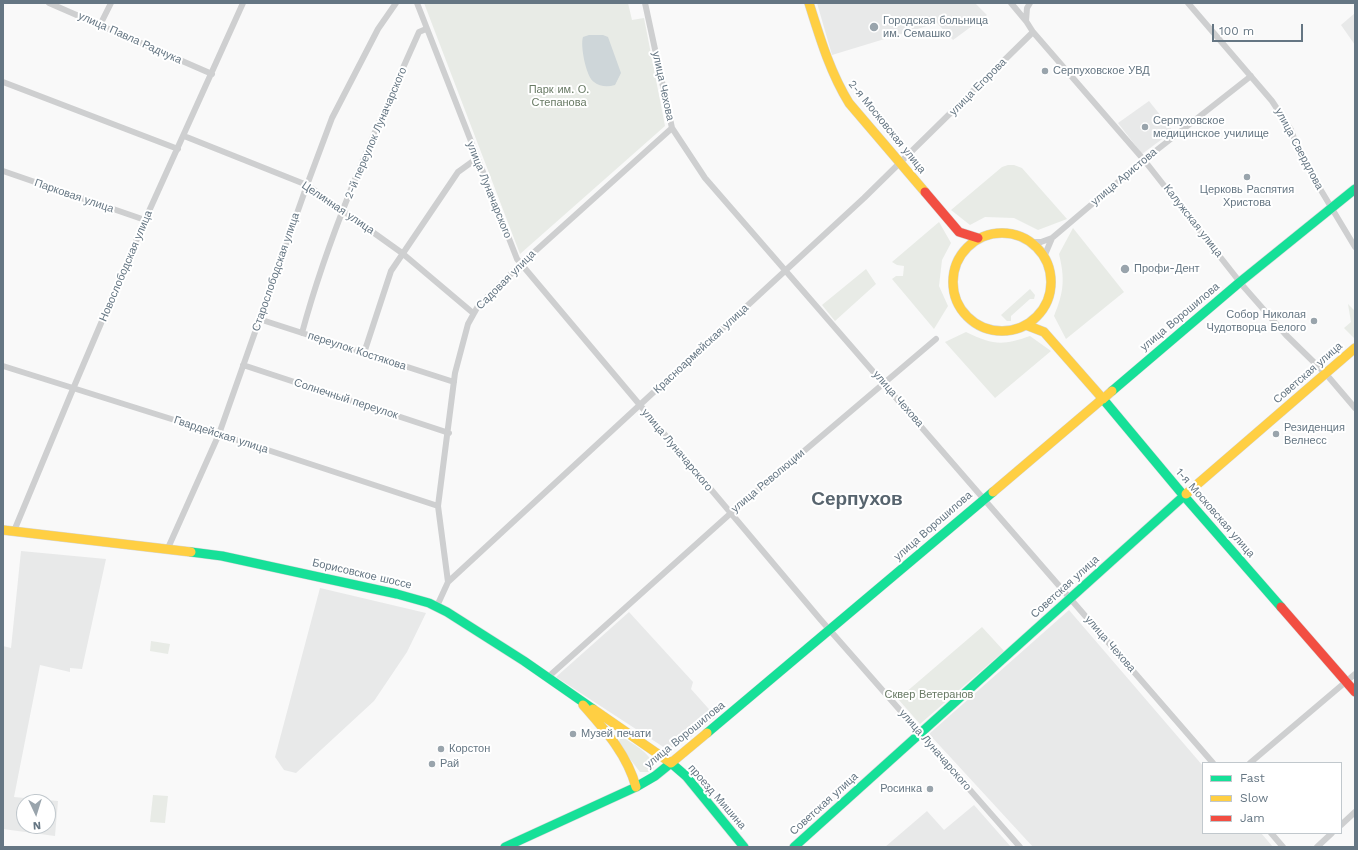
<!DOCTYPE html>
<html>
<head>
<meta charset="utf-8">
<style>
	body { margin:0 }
	#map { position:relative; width:1358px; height:850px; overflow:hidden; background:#f9f9f9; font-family:"Work Sans",sans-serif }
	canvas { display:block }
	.frame { position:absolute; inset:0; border:4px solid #657683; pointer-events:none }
	.legend { position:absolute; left:1202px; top:762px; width:140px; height:72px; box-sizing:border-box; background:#fff; border:1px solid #c1c8cd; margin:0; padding:5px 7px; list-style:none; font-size:12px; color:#657683 }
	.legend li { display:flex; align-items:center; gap:8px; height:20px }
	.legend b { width:20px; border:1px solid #c1c8cd }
	.north { position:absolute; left:16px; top:794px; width:40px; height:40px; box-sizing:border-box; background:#fff; border:1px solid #c1c8cd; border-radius:50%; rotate:176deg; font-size:11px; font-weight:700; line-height:16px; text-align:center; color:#657683 }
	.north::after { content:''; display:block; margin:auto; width:14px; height:18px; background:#99a4ac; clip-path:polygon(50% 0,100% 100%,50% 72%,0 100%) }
	.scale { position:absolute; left:1212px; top:24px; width:91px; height:18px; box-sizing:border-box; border:2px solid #657683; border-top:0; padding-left:5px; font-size:12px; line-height:14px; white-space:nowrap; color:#657683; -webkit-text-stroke:3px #fff; paint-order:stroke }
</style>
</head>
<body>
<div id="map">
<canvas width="1358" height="850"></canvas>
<div class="frame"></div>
<ul class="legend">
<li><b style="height:5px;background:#16e098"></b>Fast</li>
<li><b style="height:5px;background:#ffcf43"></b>Slow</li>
<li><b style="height:5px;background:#f24e42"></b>Jam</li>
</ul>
<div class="north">N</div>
<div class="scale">100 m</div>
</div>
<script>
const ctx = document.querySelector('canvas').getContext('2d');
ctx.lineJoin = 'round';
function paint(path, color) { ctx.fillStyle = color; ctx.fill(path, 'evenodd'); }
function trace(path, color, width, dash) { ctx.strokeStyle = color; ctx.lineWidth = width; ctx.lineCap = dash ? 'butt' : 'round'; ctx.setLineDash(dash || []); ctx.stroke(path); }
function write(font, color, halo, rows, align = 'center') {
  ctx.font = font + ' "Work Sans",sans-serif'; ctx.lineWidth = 4; ctx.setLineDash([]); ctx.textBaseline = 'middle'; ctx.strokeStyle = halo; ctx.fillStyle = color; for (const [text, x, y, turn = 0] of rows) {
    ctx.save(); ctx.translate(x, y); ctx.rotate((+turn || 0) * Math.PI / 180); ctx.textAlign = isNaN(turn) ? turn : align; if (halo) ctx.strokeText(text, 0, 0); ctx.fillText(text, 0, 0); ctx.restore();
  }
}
paint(new Path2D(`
	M 817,3 L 975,3 L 987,15 L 953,40 L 937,23 L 832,55 Z
	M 1355,13 L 1355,45 L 1341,25 Z
	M 1149,101 L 1173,131 L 1142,154 L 1118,123 Z
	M 21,551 L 106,559 L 82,669 L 70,668 L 70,672 L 40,665 L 14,797 L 58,801 L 55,836 L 3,829 L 3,646 L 11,648 ZM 24,802 L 48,802 L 48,826 L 24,826 Z
	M 320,588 L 426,613 L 407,652 L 374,701 L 296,773 L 284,770 L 275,757 Z
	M 1069,610 L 1203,766 L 1203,833 L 1261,833 L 1273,847 L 1033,847 L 929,734 Z
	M 629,612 L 693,682 L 691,689 L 716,717 L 687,740 L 668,750 L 556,677 Z
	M 974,805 L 1011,847 L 885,847 L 927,811 L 944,830 Z`), '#e8e9e9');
paint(new Path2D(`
	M 424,3 L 628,3 L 632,20 L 644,18 L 665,126 L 520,254 Z
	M 1008,165 L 1014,165 L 1022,168 L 1067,219 L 1038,230 L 1014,218 L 985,217 L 970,225 L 951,210 L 1002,167 Z
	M 939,222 L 951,243 L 942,260 L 939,286 L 948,306 L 934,329 L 892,279 L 896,276 L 903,276 L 904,266 L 897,265 L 892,262 Z
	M 1073,228 L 1124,292 L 1066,339 L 1054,316 C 1064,292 1065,279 1059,254 Z
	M 866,269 L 876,284 L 835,321 L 822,305 Z
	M 1030,289 L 1035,295 L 1034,299 L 1030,299 L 1011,316 L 1011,321 L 1007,321 L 1001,315 Z
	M 1348,304 L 1355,311 L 1355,339 L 1344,328 L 1351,322 Z
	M 966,332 C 993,345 1002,346 1030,336 L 1051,351 L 995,398 L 945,342 Z
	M 982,627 L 1004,651 L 920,724 L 898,699 Z
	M 151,641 L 170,644 L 168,654 L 150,651 Z
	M 624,738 C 635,745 652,754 654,768 L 650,772 L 640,772 L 620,746 L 618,743 L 620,739 Z
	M 153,795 L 168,796 L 165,823 L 150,822 Z`), '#e8ebe6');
paint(new Path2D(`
	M 589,35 L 603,35 L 608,37 L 621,73 L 615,85 C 608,87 600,87 594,82 C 586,77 580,45 583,37 Z`), '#ced6d9');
const fast = new Path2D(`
	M 1112,391 L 1240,282 L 1355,189
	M 1100,401 L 1103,399 L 1184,496 L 1281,607
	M 191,552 L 222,556 L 397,594 L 429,603 L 447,612 L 524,661 L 593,709
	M 707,733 L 993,492
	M 505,847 L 636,787 L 655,776 L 671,763 L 686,776 L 744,847
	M 794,847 L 1186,494`);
const slow = new Path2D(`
	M 809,3 C 820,38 830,72 849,103 L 925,192
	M953 282a49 49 0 1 1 98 0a49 49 0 1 1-98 0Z
	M 1026,325 L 1044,332 L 1103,399 L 1112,391
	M 993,492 L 1100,401
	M 1186,494 L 1355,348
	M 3,530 L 191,552
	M 583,705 C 605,730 627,754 636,787
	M 593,709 L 671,763 L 707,733`);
const jam = new Path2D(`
	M 925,192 L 959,232 L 978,238
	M 1281,607 L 1355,692`);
trace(fast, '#d5d6d7', 10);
trace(slow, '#d5d6d7', 10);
trace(jam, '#d5d6d7', 10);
trace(new Path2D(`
	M 49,3 L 212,74
	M 417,3 L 517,259 L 820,619 L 1020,847
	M 645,3 L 672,128 L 705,178 L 1213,763
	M 1011,3 L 1026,21
	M 1030,3 L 1027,8 L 1026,21 L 1033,32 L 1144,160 L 1243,286 L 1286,335 L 1326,374 L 1355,408
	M 1188,3 L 1272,101 L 1291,130 L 1301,157 L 1355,247
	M 100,25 L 111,3
	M 3,82 L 178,149
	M 184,136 L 307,185 L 402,253 L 473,313
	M 3,171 L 145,220
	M 1031,242 L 1041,242 L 1052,238
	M 1044,257 L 1052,238 L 1144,160 L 1251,76
	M 259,319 L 454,382
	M 302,333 C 330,229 375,131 419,32 L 426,29
	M 364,353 L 391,271 L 458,172 L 476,159
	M 243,365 L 449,433
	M 3,366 L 219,434 L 438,506
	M 14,531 L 73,389 L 145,220 L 243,3
	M 168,548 L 219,434 L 307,185 L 332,118 L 378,29 L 396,3
	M 448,582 L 864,198 L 1033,32
	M 437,606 L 448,582 L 438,506 L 455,373 L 468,324 L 478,306 L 521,264 L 672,128
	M 547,678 L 731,513 L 936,339
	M 1250,763 L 1355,674
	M 1341,825 L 1355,812
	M 1271,833 L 1283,847
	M 1317,847 L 1332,833`), '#cecfd0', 6);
trace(fast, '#16e098', 9);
trace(slow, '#ffcf43', 9);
trace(jam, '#f24e42', 9);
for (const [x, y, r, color] of [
	[874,27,5,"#99a4ac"],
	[1045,71,4,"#99a4ac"],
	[1145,127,4,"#99a4ac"],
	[1247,177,4,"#99a4ac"],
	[1125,269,5,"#99a4ac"],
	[1314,321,4,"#99a4ac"],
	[1276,434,4,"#99a4ac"],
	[573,734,4,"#99a4ac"],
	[441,749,4,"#99a4ac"],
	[432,764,4,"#99a4ac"],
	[930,789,4,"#99a4ac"]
]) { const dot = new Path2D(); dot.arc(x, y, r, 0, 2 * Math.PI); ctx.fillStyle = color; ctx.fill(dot); trace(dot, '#fff', 1.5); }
write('11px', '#657683', '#fff', [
	["Городская больница",883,21],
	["им. Семашко",883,34],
	["Серпуховское УВД",1053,71],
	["Серпуховское",1153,121],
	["медицинское училище",1153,134],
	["Церковь Распятия",1247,190,"center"],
	["Христова",1247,203,"center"],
	["Профи-Дент",1134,269],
	["Собор Николая",1306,315,"right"],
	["Чудотворца Белого",1306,328,"right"],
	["Резиденция",1284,428],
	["Велнесс",1284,441],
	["Музей печати",581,734],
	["Корстон",449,749],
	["Рай",440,764],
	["Росинка",922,789,"right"]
], 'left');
write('11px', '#657683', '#fff', [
	["улица Павла Радчука",130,38,24],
	["улица Чехова",663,86,78],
	["улица Егорова",978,87,-45],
	["2-я Московская улица",887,127,51],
	["2-й переулок Луначарского",376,133,-67],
	["улица Свердлова",1299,149,62],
	["улица Аристова",1124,177,-40],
	["улица Луначарского",489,190,68],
	["Парковая улица",74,196,19],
	["Целинная улица",338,208,34],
	["Калужская улица",1193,221,52],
	["Новослободская улица",126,266,-67],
	["Старослободская улица",276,272,-71],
	["Садовая улица",506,280,-45],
	["улица Ворошилова",1180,317,-40],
	["Красноармейская улица",701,349,-43],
	["переулок Костякова",357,351,18],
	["Советская улица",1308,373,-41],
	["Солнечный переулок",346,399,18],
	["улица Чехова",898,399,49],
	["Гвардейская улица",221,435,18],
	["улица Луначарского",677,450,50],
	["улица Революции",768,481,-40],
	["1-я Московская улица",1215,513,49],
	["улица Ворошилова",933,526,-41],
	["Борисовское шоссе",362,574,13],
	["Советская улица",1065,587,-42],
	["улица Чехова",1110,644,49],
	["улица Ворошилова",685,735,-39],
	["улица Луначарского",935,750,49],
	["проезд Мишина",717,797,49],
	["Советская улица",824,804,-42]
]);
write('11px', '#687a64', '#fff', [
	["Парк им. О.",559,90],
	["Степанова",559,103],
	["Сквер Ветеранов",929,695]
]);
write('bold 19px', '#57646e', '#fff', [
	["Серпухов",857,499]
]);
</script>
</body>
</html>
